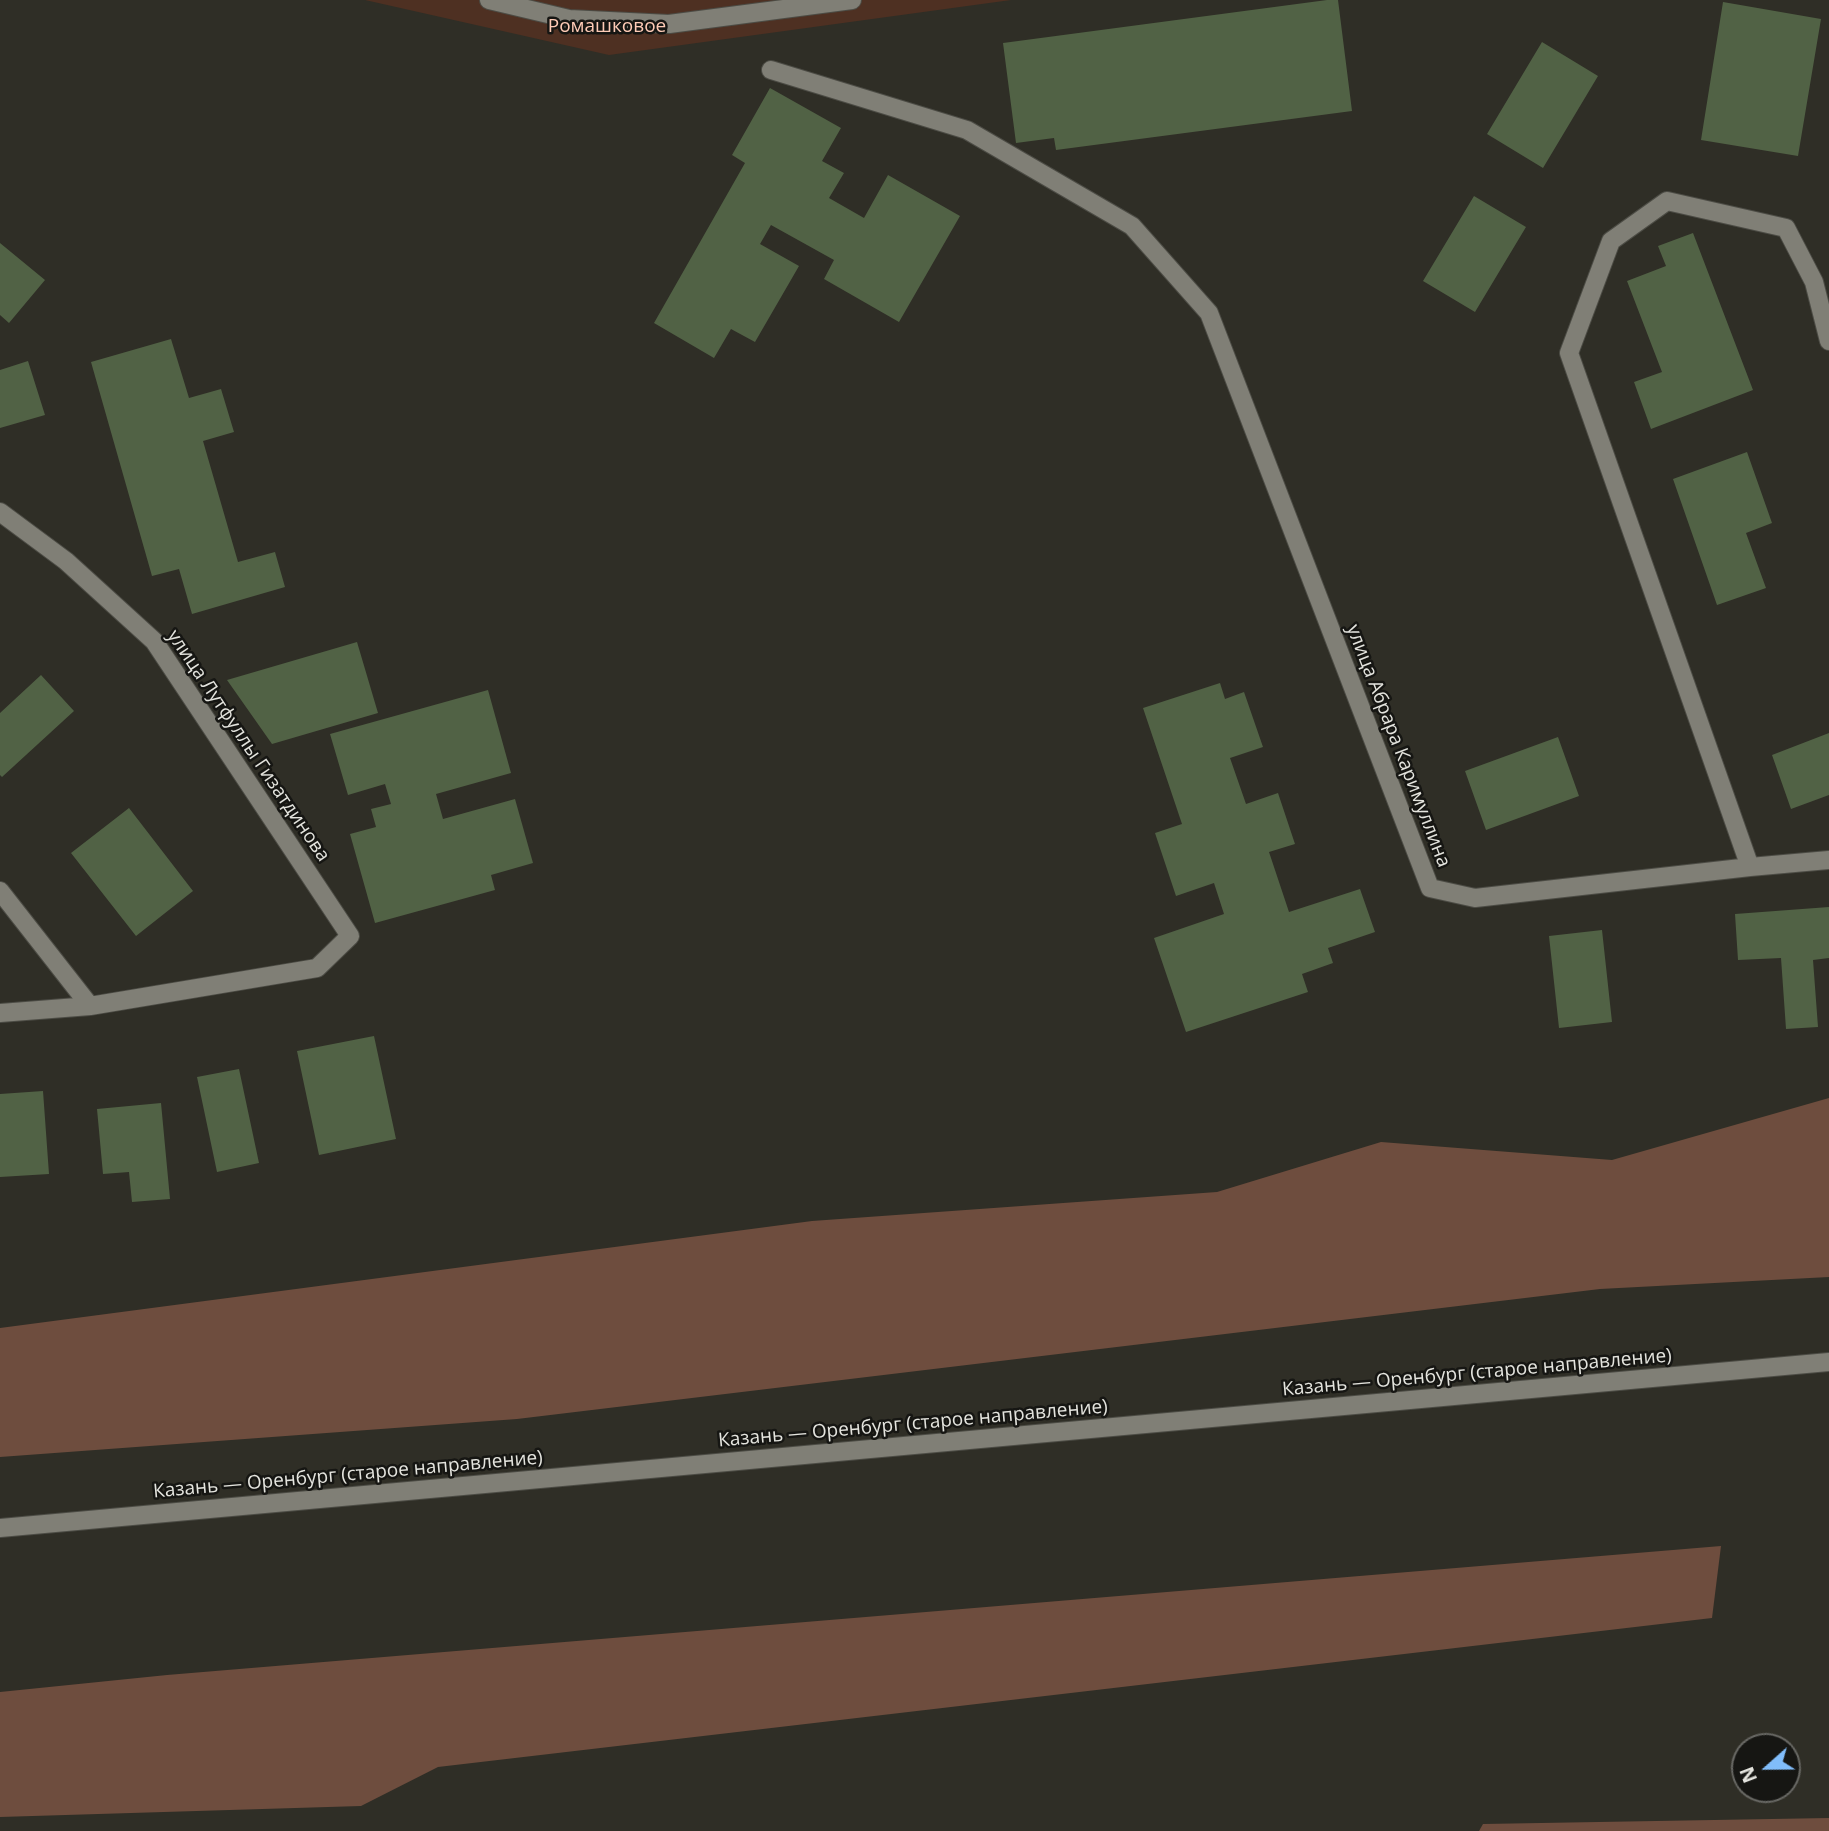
<!DOCTYPE html>
<html>
<head>
<meta charset="utf-8">
<style>
	body { margin:0 }
	#map { position:relative; width:1829px; height:1831px; overflow:hidden; background:#2f2e26; font-family:"Open Sans",sans-serif }
	canvas { display:block }
	.north { position:absolute; left:1731px; top:1733px; width:70px; height:70px; box-sizing:border-box; background:#161613; border:2px solid #686864; border-radius:50%; rotate:249deg; font-size:19px; font-weight:700; line-height:28px; text-align:center; color:#e4e4de }
	.north::after { content:''; display:block; margin:auto; width:24px; height:32px; background:#81bdfa; clip-path:polygon(50% 0,100% 100%,50% 72%,0 100%) }
</style>
</head>
<body>
<div id="map">
<canvas width="1829" height="1831"></canvas>
<div class="north">N</div>
</div>
<script>
const ctx = document.querySelector('canvas').getContext('2d');
ctx.lineJoin = 'round';
function paint(path, color) { ctx.fillStyle = color; ctx.fill(path, 'evenodd'); }
function trace(path, color, width, dash) { ctx.strokeStyle = color; ctx.lineWidth = width; ctx.lineCap = dash ? 'butt' : 'round'; ctx.setLineDash(dash || []); ctx.stroke(path); }
function write(font, color, halo, rows, align = 'center') {
  ctx.font = font + ' "Open Sans",sans-serif'; ctx.lineWidth = 5; ctx.setLineDash([]); ctx.textBaseline = 'middle'; ctx.strokeStyle = halo; ctx.fillStyle = color; for (const [text, x, y, turn = 0] of rows) {
    ctx.save(); ctx.translate(x, y); ctx.rotate((+turn || 0) * Math.PI / 180); ctx.textAlign = isNaN(turn) ? turn : align; if (halo) ctx.strokeText(text, 0, 0); ctx.fillText(text, 0, 0); ctx.restore();
  }
}
paint(new Path2D(`
	M 365,0 L 1011,0 L 609,55 Z`), '#4e3022');
paint(new Path2D(`
	M 1829,1098 L 1829,1277 L 1600,1289 L 517,1419 L 0,1457 L 0,1328 L 812,1221 L 1217,1192 L 1381,1142 L 1612,1160 Z
	M 1721,1546 L 1712,1618 L 438,1767 L 361,1806 L 0,1817 L 0,1692 L 167,1675 Z
	M 1829,1818 L 1829,1831 L 1479,1831 L 1483,1824 Z`), '#6e4d3e');
paint(new Path2D(`
	M 1327,0 L 1338,0 L 1352,111 L 1056,150 L 1054,138 L 1016,143 L 1003,43 Z
	M 1723,2 L 1821,19 L 1798,156 L 1701,140 Z
	M 1542,42 L 1598,76 L 1543,168 L 1487,134 Z
	M 770,88 L 841,128 L 822,161 L 844,173 L 829,198 L 864,218 L 888,175 L 960,216 L 899,322 L 824,279 L 834,260 L 771,225 L 760,244 L 799,266 L 755,342 L 731,329 L 714,358 L 654,323 L 745,163 L 732,155 Z
	M 1474,196 L 1526,227 L 1475,312 L 1423,281 Z
	M 1693,233 L 1753,390 L 1651,429 L 1634,382 L 1662,372 L 1627,281 L 1666,266 L 1658,246 Z
	M 0,243 L 45,280 L 9,323 L 0,315 Z
	M 171,339 L 189,398 L 221,389 L 234,432 L 203,441 L 238,562 L 275,552 L 285,587 L 192,614 L 179,569 L 152,576 L 91,362 Z
	M 28,361 L 45,415 L 0,428 L 0,370 Z
	M 1747,452 L 1772,523 L 1746,533 L 1766,588 L 1717,605 L 1673,479 Z
	M 357,642 L 378,713 L 272,744 L 227,680 Z
	M 41,675 L 74,711 L 2,777 L 0,775 L 0,713 Z
	M 1220,683 L 1225,699 L 1244,692 L 1263,747 L 1230,758 L 1246,804 L 1278,793 L 1295,844 L 1269,852 L 1289,912 L 1360,889 L 1375,932 L 1328,948 L 1333,963 L 1302,974 L 1308,992 L 1186,1032 L 1154,938 L 1224,914 L 1214,883 L 1176,896 L 1155,833 L 1182,824 L 1143,708 Z
	M 488,690 L 511,773 L 436,794 L 443,819 L 515,799 L 533,863 L 491,875 L 495,890 L 375,923 L 350,834 L 376,827 L 371,809 L 391,804 L 385,784 L 348,795 L 330,734 Z
	M 1829,733 L 1829,795 L 1791,809 L 1772,755 Z
	M 1558,737 L 1579,796 L 1486,830 L 1465,771 Z
	M 129,808 L 193,891 L 136,936 L 71,853 Z
	M 1829,907 L 1829,958 L 1813,960 L 1818,1027 L 1786,1029 L 1781,958 L 1738,960 L 1735,914 Z
	M 1602,930 L 1612,1022 L 1559,1028 L 1549,936 Z
	M 374,1036 L 396,1139 L 319,1155 L 297,1051 Z
	M 239,1069 L 259,1163 L 217,1172 L 197,1077 Z
	M 43,1091 L 49,1174 L 0,1177 L 0,1094 Z
	M 161,1103 L 170,1199 L 132,1202 L 129,1172 L 103,1174 L 97,1109 Z`), '#516245');
const service = new Path2D(`
	M 489,0 L 569,19 L 669,24 L 852,0`);
const minor = new Path2D(`
	M 771,70 L 967,130 L 1132,226 L 1209,313 L 1430,888 L 1475,898 L 1750,867 L 1569,353 L 1611,241 L 1667,201 L 1786,228 L 1814,282 L 1829,341
	M 0,512 L 66,561 L 154,641 L 350,936 L 317,968 L 90,1006 L 0,1013
	M 1750,867 L 1829,860
	M 0,891 L 90,1006
	M 0,1528 L 1829,1362`);
trace(service, '#4c4c45', 20);
trace(minor, '#4c4c45', 20);
trace(service, '#807f76', 18);
trace(minor, '#807f76', 18);
write('19px', '#fecbb6', '#161613', [
	["Ромашковое",607,27]
]);
write('19px', '#e4e4de', '#161613', [
	["улица Лутфуллы Гизатдинова",248,746,56],
	["улица Абрара Каримуллина",1398,746,69],
	["Казань — Оренбург (старое направление)",1477,1373,-5],
	["Казань — Оренбург (старое направление)",913,1424,-5],
	["Казань — Оренбург (старое направление)",348,1475,-5]
]);
</script>
</body>
</html>
